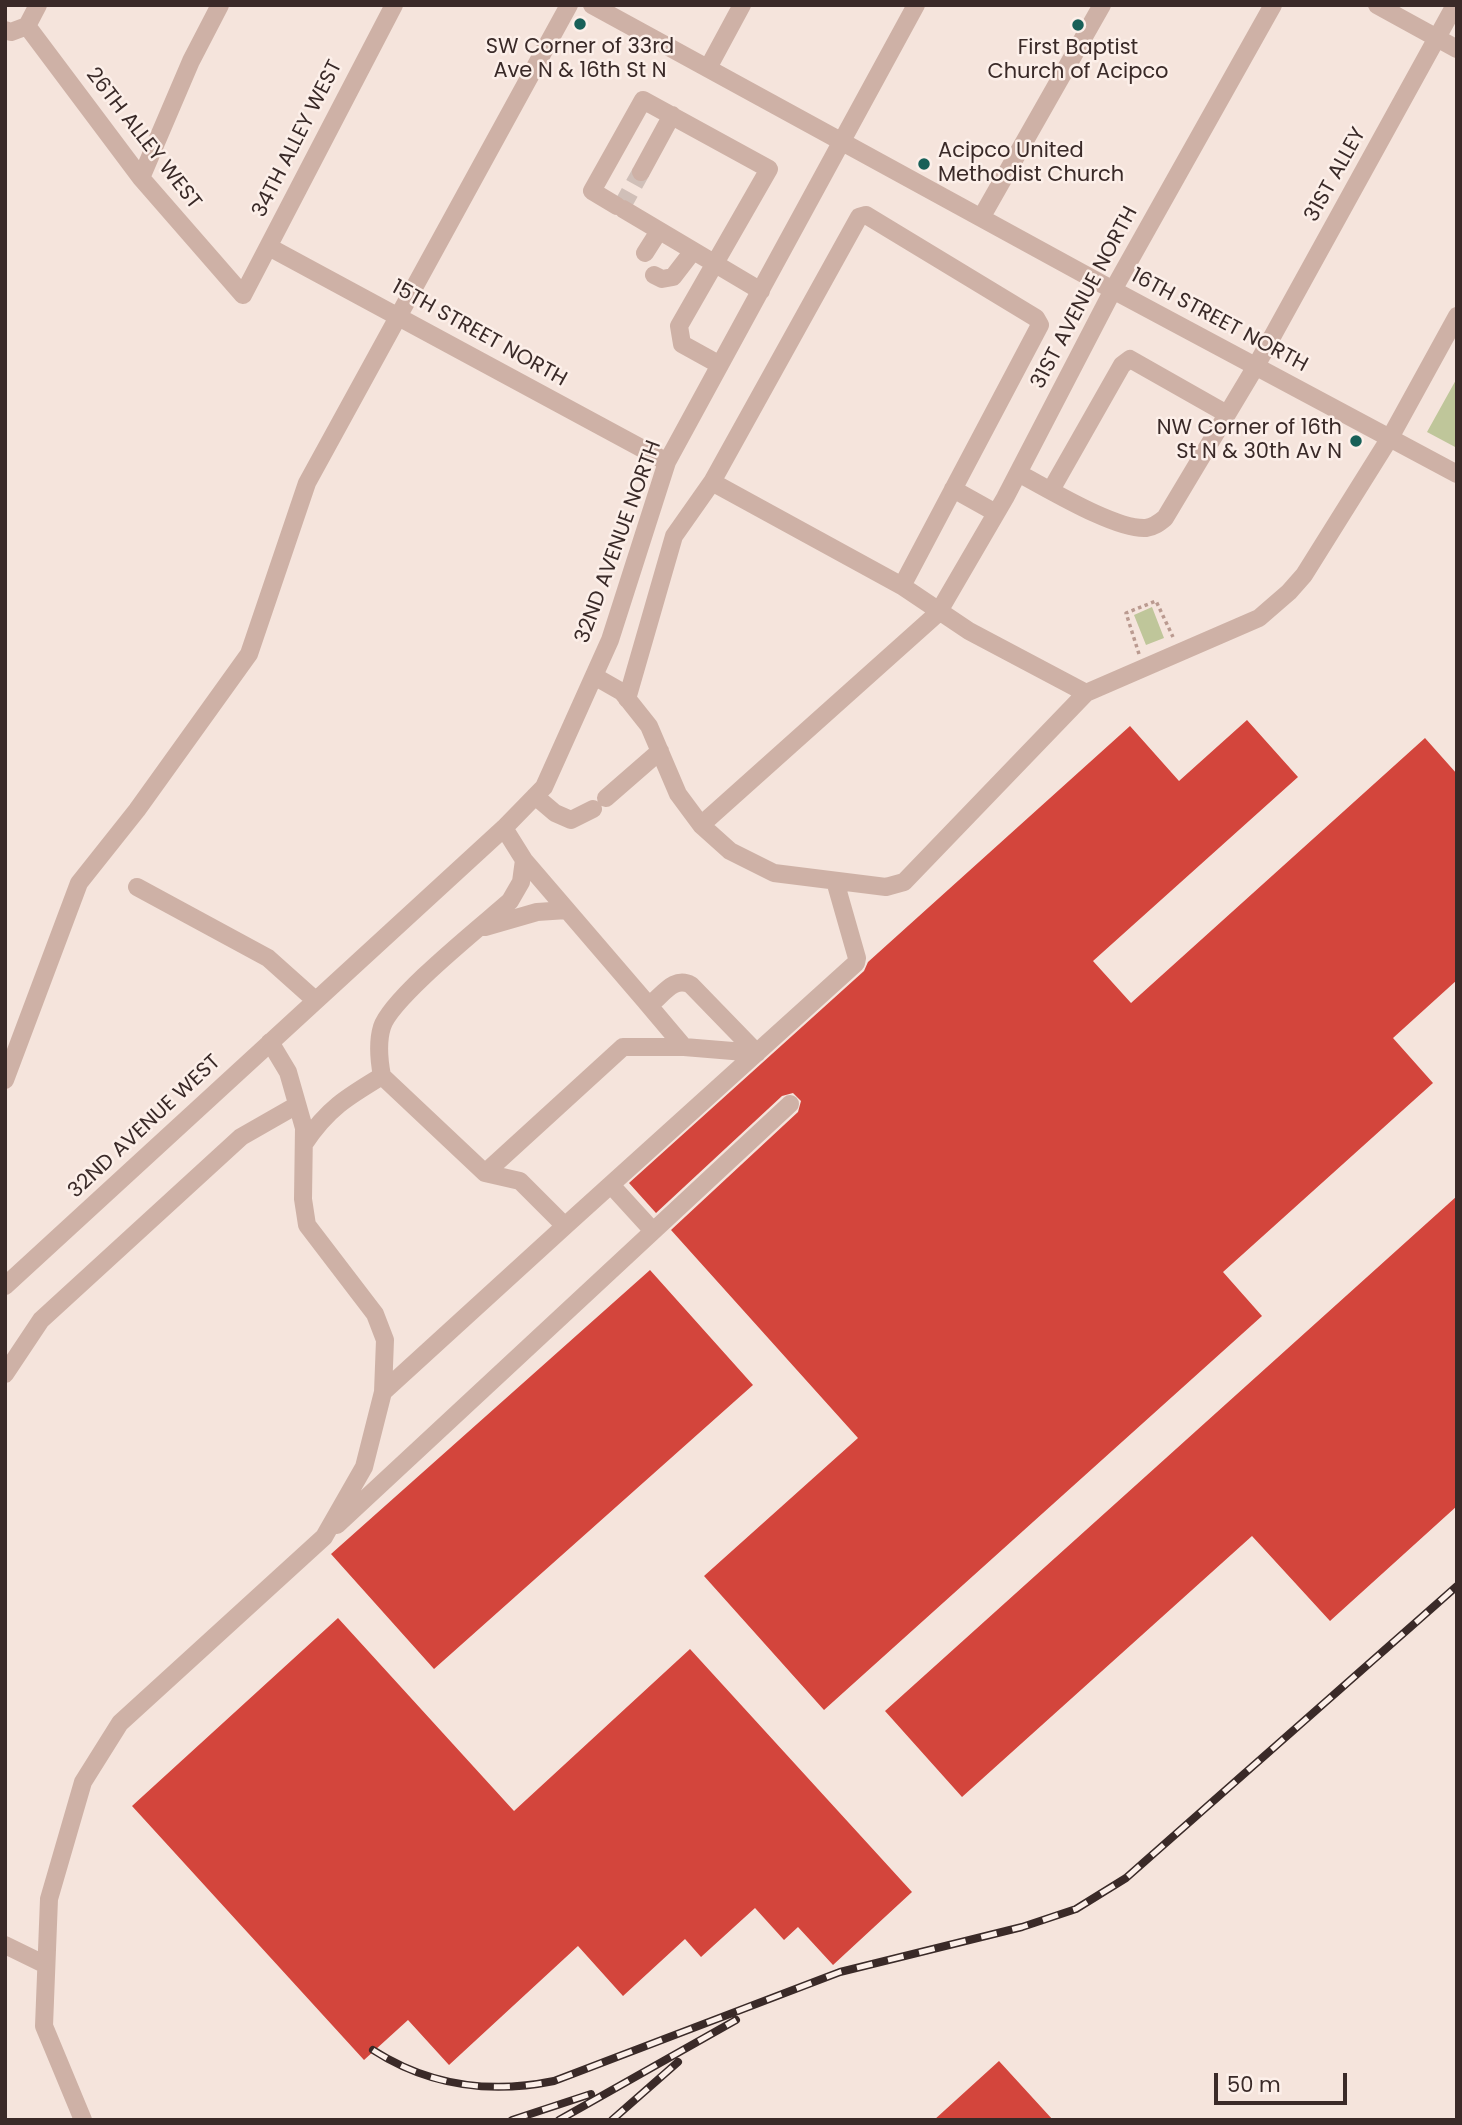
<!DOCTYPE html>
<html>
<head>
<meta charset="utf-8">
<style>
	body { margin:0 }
	#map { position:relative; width:1462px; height:2125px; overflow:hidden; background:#f5e4dc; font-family:Poppins,sans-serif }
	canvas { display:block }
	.frame { position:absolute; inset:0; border:7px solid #3a2a28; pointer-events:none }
	.scale { position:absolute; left:1214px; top:2073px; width:133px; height:32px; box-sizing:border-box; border:4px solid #3a2a28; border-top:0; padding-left:9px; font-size:21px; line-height:24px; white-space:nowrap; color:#3a2a28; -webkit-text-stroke:5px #fcefe9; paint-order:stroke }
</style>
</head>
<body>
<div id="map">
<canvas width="1462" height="2125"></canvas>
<div class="frame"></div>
<div class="scale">50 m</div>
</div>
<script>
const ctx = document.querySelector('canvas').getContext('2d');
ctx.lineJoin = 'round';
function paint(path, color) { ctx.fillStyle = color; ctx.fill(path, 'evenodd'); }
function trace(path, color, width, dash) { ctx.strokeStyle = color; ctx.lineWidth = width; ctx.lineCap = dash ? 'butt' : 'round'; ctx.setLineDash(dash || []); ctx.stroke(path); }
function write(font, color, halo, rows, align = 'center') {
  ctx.font = font + ' Poppins,sans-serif'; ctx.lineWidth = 5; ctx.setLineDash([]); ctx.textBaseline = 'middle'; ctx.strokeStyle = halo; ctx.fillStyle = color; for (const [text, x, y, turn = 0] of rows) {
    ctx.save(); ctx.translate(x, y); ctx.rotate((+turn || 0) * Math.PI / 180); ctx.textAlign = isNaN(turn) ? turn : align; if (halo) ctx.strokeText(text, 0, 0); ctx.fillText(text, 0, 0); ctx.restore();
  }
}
paint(new Path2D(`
	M 1457,378 L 1457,448 L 1427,432 Z
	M 1152,607 L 1164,638 L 1146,645 L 1134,615 Z`), '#bfc69a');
paint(new Path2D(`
	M 1247,720 L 1298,777 L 1093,961 L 1131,1003 L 1425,738 L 1457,774 L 1457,980 L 1393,1038 L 1433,1083 L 1223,1272 L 1262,1316 L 824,1710 L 704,1576 L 858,1438 L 671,1230 L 798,1112 L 801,1101 L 793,1093 L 782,1096 L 656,1213 L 629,1183 L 864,971 L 868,962 L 1130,726 L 1179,781 Z
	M 1457,1196 L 1457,1506 L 1330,1621 L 1252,1536 L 962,1797 L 885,1711 Z
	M 650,1270 L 753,1385 L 434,1669 L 331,1554 Z
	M 338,1618 L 514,1811 L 690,1649 L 912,1892 L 833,1965 L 798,1927 L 784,1940 L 755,1908 L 701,1957 L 685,1939 L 623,1996 L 578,1946 L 449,2065 L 408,2020 L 364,2060 L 132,1806 Z
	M 999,2061 L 1053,2120 L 934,2120 Z`), '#d3453c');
trace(new Path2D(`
	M 621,208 L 641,172`), '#d0bfb8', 18, [18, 9]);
trace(new Path2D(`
	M 1139,654 L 1126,613 L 1156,601 L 1173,637`), '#ba9a90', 3.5, [3.5, 3.5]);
trace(new Path2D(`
	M 592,5 L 1113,290 L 1457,474
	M 1377,5 L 1457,49
	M 27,26 L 141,178 L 243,295 L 394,5
	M 27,26 L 38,5
	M 5,30 L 11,32 L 27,26
	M 708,68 L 742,5
	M 641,172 L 672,115
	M 141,178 L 191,61 L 220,5
	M 617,206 L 592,191 L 643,100 L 769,169 L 679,326 L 682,344 L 720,365
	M 623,209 L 761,291
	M 981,218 L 1102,5
	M 269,247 L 667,462
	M 645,253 L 659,231
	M 654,275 L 662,279 L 673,277 L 693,251
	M 1018,473 C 1047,488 1115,530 1146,528 C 1154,527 1159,523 1165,518 L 1256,366 L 1455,5
	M 712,482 L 859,217 L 866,215 L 1036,318 L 1040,325 L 902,586
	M 953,489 L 996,513
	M 1051,490 L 1122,365 L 1130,359 L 1227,414
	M 594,676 L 622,692 L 649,726 L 678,794 L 701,825 L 730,851 L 774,873 L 886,887 L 904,882 L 1086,693
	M 627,699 L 674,536 L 712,482 L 902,586 L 969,631 L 1086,693 L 1259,618 L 1289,592 L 1304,575 L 1391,436 L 1457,316
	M 535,796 L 555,813 L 571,820 L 593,809
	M 606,798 L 660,751
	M 701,825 L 938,613 L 1005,498 L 1113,290 L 1273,5
	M 504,828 L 524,860 L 646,1002 L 652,1003 C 664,993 675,976 691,985 L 757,1053
	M 524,860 L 521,882 L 510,901 C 483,925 391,998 382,1027 C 377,1043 379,1060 382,1076 L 485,1173 L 520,1181 L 565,1226 L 856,963 L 857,958 L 835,881
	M 137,887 L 268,958 L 315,1000
	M 485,927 L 537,912 L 567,910
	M 646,1002 L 684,1047
	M 5,1080 L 79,883 L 137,810 L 249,654 L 307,483 L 569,5
	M 304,1144 C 327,1109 347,1097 382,1076
	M 485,1173 L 623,1047 L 684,1047 L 757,1053
	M 611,1185 L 653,1231
	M 5,1286 L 504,828 L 544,787 L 610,640 L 667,462 L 916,5
	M 5,1374 L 41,1320 L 241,1137 L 297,1105
	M 383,1392 L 565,1226
	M 337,1525 L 790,1104
	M 5,1945 L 46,1965
	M 83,2120 L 44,2026 L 49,1899 L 83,1782 L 120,1723 L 324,1537 L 364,1467 L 383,1392 L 385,1340 L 375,1314 L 307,1225 L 303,1199 L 304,1128 L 288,1072 L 270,1042`), '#ceb1a6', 18);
const rail = new Path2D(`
	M 373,2050 C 429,2086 490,2094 554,2081 L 840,1972 L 1022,1927 L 1076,1909 L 1126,1878 L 1457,1586
	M 512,2120 L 591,2094
	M 559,2120 L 736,2020
	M 612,2120 L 678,2062`);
trace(rail, '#3a2a28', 8);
trace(rail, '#fcefe9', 5, [16]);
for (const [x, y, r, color] of [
	[580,24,7,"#186058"],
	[1078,25,7,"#186058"],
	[924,164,7,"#186058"],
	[1356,441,7,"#186058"]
]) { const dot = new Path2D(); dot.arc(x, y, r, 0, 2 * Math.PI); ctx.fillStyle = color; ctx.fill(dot); trace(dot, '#fcefe9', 2.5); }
write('21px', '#3a2a28', '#fcefe9', [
	["SW Corner of 33rd",580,48],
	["Ave N & 16th St N",580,72],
	["First Baptist",1078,49],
	["Church of Acipco",1078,73],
	["Acipco United",938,152,"left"],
	["Methodist Church",938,176,"left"],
	["NW Corner of 16th",1342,429,"right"],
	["St N & 30th Av N",1342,453,"right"]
]);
write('21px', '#3a2a28', '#fcefe9', [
	["26TH ALLEY WEST",143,139,52],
	["34TH ALLEY WEST",298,139,-63],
	["31ST ALLEY",1336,175,-61],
	["31ST AVENUE NORTH",1085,298,-62],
	["16TH STREET NORTH",1219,321,28],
	["15TH STREET NORTH",479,334,29],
	["32ND AVENUE NORTH",619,542,-70],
	["32ND AVENUE WEST",145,1127,-43]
]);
</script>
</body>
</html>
